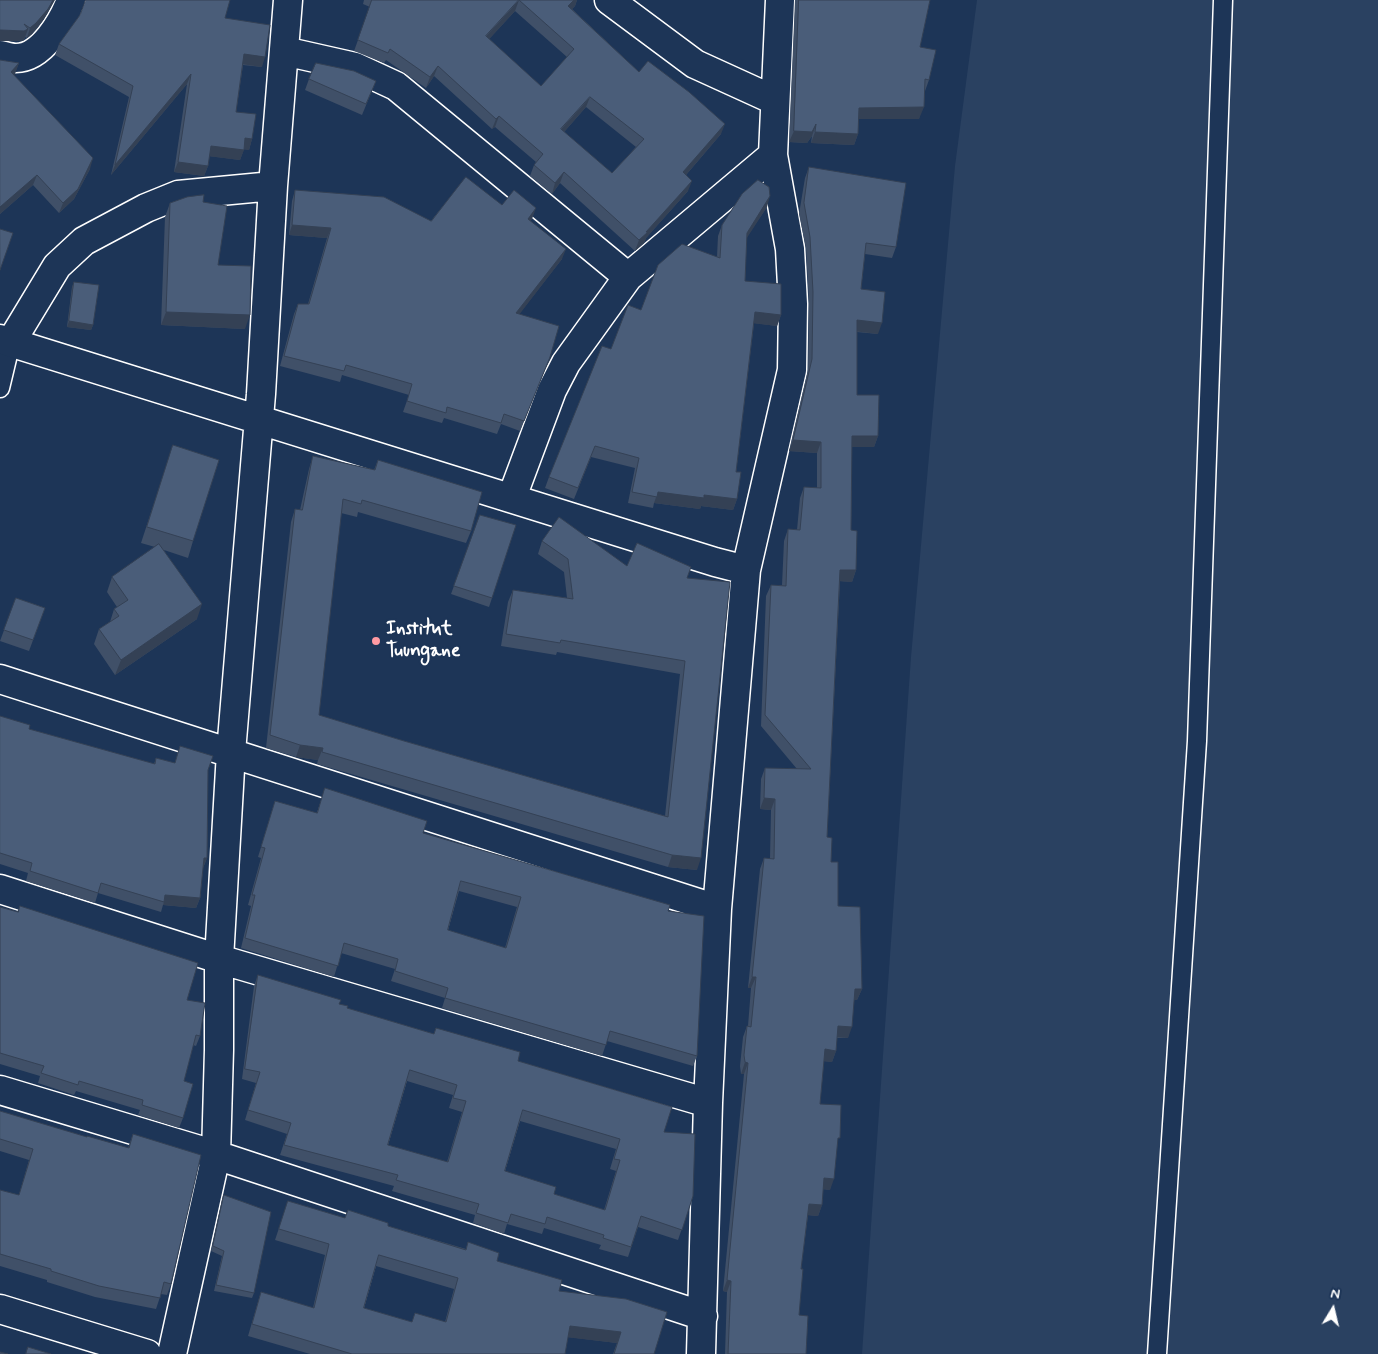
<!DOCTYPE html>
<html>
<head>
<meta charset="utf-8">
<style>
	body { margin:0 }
	#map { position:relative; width:1378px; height:1354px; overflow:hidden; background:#1d3557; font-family:Mynerve,sans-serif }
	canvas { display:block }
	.north { position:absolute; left:1308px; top:1284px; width:50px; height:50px; -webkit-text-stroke:4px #1d3557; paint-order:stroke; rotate:9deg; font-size:14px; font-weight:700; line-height:20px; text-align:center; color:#fff }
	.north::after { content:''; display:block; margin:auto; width:18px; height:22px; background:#fff; clip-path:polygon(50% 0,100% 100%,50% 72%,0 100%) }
</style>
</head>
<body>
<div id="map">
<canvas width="1378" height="1354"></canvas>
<div class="north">N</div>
</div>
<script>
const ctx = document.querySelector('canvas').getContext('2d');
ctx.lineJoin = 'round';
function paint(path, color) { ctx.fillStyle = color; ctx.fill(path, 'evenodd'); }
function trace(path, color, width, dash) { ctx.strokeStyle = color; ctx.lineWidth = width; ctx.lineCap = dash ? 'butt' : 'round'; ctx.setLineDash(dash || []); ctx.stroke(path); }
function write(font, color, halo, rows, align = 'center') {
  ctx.font = font + ' Mynerve,sans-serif'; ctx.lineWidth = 4; ctx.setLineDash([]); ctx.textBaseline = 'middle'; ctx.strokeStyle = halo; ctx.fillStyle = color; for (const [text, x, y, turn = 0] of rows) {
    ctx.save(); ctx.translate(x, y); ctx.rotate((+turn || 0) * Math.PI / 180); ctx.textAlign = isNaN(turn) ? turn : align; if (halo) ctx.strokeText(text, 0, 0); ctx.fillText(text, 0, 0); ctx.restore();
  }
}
paint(new Path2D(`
	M 977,0 L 1378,0 L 1378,1354 L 862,1354 L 911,657 L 955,166 Z`), '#2a4161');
const service = new Path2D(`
	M 0,388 L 11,342
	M 1157,1354 L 1197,741 L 1223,0`);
const minor = new Path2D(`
	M 609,0 L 695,64 L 774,100
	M 284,51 L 355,67 L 396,86 L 628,277
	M 0,55 C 5,56 11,58 16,58 C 42,58 63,21 71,0
	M 0,339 L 715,562 L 746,570
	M 11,342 L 57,266 L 84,241 L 146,208 L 178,195 L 273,186
	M 512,497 L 552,390 L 566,363 L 628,277 L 773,155
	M 0,679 L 717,909
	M 0,889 L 219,959 L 708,1103
	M 0,1090 L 216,1155 L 703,1316
	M 0,1309 L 147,1354
	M 172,1354 L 216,1155 L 219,1050 L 219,959 L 231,752 L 261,394 L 273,186 L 288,0
	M 701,1354 L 708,1103 L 717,909 L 746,570 L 792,370 L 793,304 L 790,249 L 773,155 L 780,0`);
trace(service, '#fff', 21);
trace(minor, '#fff', 31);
trace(service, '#1d3557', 18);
trace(minor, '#1d3557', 28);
paint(new Path2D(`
	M 0,0 L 44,19 L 32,34 L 27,38 L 25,37 L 24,40 L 21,41 L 0,41 Z
	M 364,0 L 577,0 L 575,6 L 572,9 L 639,72 L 721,134 L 686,175 L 688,191 L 646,238 L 644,243 L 635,251 L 560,183 L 552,194 L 530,176 L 534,165 L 536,162 L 495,127 L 492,129 L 434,76 L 426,88 L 386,60 L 384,63 L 354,51 L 370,7 L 363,4 ZM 515,11 L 567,57 L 541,86 L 489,39 ZM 586,107 L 636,147 L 612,173 L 564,132 Z
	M 795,0 L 930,0 L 920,47 L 929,80 L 925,91 L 919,119 L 858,119 L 858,134 L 854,145 L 811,143 L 812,136 L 807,143 L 789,142 Z
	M 80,15 L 225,18 L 262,67 L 243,65 L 236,112 L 252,139 L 249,150 L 244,149 L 240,160 L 209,156 L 208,166 L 204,176 L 174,172 L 187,84 L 111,175 L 129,97 L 55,55 L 59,44 Z
	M 0,60 L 19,63 L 14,75 L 90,169 L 74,199 L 59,213 L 33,185 L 0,214 Z
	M 309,79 L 376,81 L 362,115 L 305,90 Z
	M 809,167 L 896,247 L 892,258 L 865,254 L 861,289 L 878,334 L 857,332 L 857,395 L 878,436 L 874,447 L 852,447 L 851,530 L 856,570 L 852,582 L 840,581 L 827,837 L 838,906 L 862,989 L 857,1000 L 854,1000 L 848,1038 L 837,1038 L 836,1051 L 832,1062 L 824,1061 L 820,1104 L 837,1146 L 830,1190 L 823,1189 L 822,1205 L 818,1216 L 808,1215 L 801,1269 L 799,1315 L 806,1354 L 725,1354 L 727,1292 L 723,1291 L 744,1074 L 741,1074 L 740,1066 L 743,1037 L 747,1026 L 748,1026 L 751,988 L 748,988 L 760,869 L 764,858 L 770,858 L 771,810 L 760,809 L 761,779 L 765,768 L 797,769 L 761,726 L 766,596 L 771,585 L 782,585 L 784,541 L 788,529 L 797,530 L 800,498 L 804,487 L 817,488 L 817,453 L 789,451 L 808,370 L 809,303 L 806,248 L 799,214 L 805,178 Z
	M 295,190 L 431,221 L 502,205 L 532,219 L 530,221 L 562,259 L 519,314 L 550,357 L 520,431 L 501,424 L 497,434 L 444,418 L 442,423 L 403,412 L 409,395 L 342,375 L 340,382 L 280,366 L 294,314 L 298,304 L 308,304 L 327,238 L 289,235 L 292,201 Z
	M 203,202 L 218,265 L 245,329 L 161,325 L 165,217 L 170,203 Z
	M 767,207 L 746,238 L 745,281 L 781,315 L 777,326 L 754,323 L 736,472 L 737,499 L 733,510 L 701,506 L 700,509 L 654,503 L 653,508 L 628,503 L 635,468 L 591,457 L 574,499 L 545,488 L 549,477 L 611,349 L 641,310 L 717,257 L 718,236 L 722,225 Z
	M 74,282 L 93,325 L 91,330 L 67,327 L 72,287 Z
	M 173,445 L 193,541 L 188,558 L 164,550 L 197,619 L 115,675 L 94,644 L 99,629 L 110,622 L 114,609 L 117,607 L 107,592 L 112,577 L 155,547 L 141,543 Z
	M 313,456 L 374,470 L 378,460 L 471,531 L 466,543 L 358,512 L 357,517 L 341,513 L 319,715 L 404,741 L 665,816 L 680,674 L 557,652 L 556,655 L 501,646 L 508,602 L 513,590 L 567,598 L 564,572 L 538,554 L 542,541 L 627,566 L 688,578 L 697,870 L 668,867 L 317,764 L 318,760 L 296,757 L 266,748 L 291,522 L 295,509 L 300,510 L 309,469 Z
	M 480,515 L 492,598 L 489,607 L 451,594 Z
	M 16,598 L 45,608 L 29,651 L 0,641 Z
	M 0,716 L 29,729 L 154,764 L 156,758 L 174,763 L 208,770 L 207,858 L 203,868 L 200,898 L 196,908 L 163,905 L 161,912 L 98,893 L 95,903 L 26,881 L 28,873 L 0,864 Z
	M 325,788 L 423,833 L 668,911 L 697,1056 L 693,1066 L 607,1041 L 602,1056 L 442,1008 L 445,998 L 391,981 L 395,969 L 341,953 L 334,977 L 241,948 L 251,906 L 248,905 L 261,858 L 258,857 L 275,801 L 317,813 ZM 459,891 L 517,907 L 505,948 L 448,930 Z
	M 20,906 L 187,1000 L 200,1036 L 196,1046 L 193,1045 L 184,1081 L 183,1118 L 179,1128 L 138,1115 L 140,1110 L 76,1091 L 74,1095 L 38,1083 L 40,1076 L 0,1064 L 0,907 L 17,912 Z
	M 258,975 L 339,1004 L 347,1008 L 434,1034 L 436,1028 L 518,1061 L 664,1132 L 693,1196 L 678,1240 L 638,1227 L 628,1257 L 599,1249 L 601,1245 L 544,1228 L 542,1234 L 507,1224 L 504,1234 L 473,1223 L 475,1215 L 392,1191 L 394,1186 L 280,1155 L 287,1134 L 245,1120 L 256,1083 L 242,1079 L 254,986 ZM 407,1081 L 453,1095 L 449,1108 L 462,1112 L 447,1162 L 388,1145 ZM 520,1121 L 616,1149 L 610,1169 L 616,1171 L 604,1210 L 554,1194 L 505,1171 Z
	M 0,1111 L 87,1137 L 128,1148 L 133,1134 L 171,1284 L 167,1295 L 161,1294 L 156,1309 L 95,1297 L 47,1282 L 47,1280 L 0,1266 L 0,1190 L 19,1195 L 29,1160 L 0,1151 Z
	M 224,1195 L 254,1293 L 252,1298 L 214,1291 L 222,1256 L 211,1251 L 222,1200 Z
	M 288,1201 L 345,1218 L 348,1210 L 388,1226 L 466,1249 L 468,1242 L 497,1261 L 559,1291 L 654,1354 L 613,1354 L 617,1343 L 568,1337 L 565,1354 L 310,1354 L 248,1336 L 261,1292 L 313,1308 L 325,1255 L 275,1240 ZM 376,1266 L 454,1289 L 445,1322 L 415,1313 L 412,1322 L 364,1308 Z`), '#405068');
paint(new Path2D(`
	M 53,0 L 55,0 L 44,19 L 32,34 L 27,38 L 30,28 Z
	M 519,0 L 515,11 L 482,47 L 486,36 Z
	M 574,0 L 577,0 L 575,6 L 565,17 L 568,6 Z
	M 28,29 L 24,40 L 21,41 L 0,41 L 0,30 Z
	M 244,54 L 265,57 L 262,67 L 241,64 Z
	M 19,63 L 15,74 L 7,82 L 11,72 Z
	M 438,66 L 434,76 L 426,88 L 430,77 Z
	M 191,74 L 187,84 L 111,175 L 115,165 Z
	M 590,97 L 586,107 L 557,140 L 561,129 Z
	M 924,107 L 919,119 L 854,119 L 859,108 Z
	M 499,116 L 495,127 L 492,129 L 496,119 Z
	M 725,124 L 721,134 L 679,183 L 683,172 Z
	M 816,124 L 812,136 L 807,143 L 789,142 L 794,131 Z
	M 815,132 L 858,134 L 854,145 L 811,143 Z
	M 245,138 L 252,139 L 249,150 L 241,149 Z
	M 211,146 L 244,150 L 240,160 L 207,156 Z
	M 93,158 L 90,169 L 74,199 L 59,213 L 63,203 Z
	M 178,162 L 208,166 L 204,176 L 174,172 Z
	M 564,172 L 560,183 L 552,194 L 555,183 Z
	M 37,175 L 33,185 L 0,214 L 0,207 Z
	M 692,181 L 688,191 L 646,238 L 644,243 L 635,251 L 639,240 Z
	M 770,196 L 767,207 L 743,244 L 747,233 Z
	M 536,208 L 532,219 L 524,230 L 528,219 Z
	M 292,225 L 331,228 L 327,238 L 289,235 Z
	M 566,249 L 562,259 L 512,324 L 516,313 Z
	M 166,312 L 250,315 L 245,329 L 161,325 Z
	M 755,312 L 781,315 L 777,326 L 751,323 Z
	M 857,320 L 882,323 L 878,334 L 853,331 Z
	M 69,321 L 93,325 L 91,330 L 67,327 Z
	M 852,436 L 878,436 L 874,447 L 847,447 Z
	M 793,440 L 821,442 L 817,453 L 789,451 Z
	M 658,492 L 704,495 L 737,499 L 733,510 L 701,506 L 700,509 L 654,503 Z
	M 840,570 L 856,570 L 852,582 L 836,581 Z
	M 202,604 L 197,619 L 115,675 L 121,660 Z
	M 300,745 L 323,748 L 318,760 L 296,757 Z
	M 764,798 L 775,799 L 771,810 L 760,809 Z
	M 672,855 L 701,858 L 697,870 L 668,867 Z
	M 204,858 L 207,858 L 203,868 L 200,868 Z
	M 165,895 L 200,898 L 196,908 L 163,905 L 164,902 Z
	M 752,977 L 756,977 L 751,988 L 748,988 Z
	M 855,989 L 862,989 L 857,1000 L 851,1000 Z
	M 838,1026 L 852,1027 L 848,1038 L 834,1037 Z
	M 825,1049 L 836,1051 L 832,1062 L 821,1061 Z
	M 745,1062 L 748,1063 L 744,1074 L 741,1074 Z
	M 824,1178 L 834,1179 L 830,1190 L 820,1189 Z
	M 809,1204 L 822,1205 L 818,1216 L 805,1215 Z
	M 727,1280 L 731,1281 L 727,1292 L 723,1291 Z
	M 570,1326 L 621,1332 L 617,1343 L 565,1337 Z`), '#344155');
const building = new Path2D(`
	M 0,0 L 53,0 L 48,9 L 36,23 L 30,28 L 24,24 L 28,29 L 24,31 L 0,30 Z
	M 86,0 L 230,0 L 225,18 L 270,25 L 265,57 L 244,54 L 236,112 L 256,114 L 252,139 L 245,138 L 244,150 L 211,146 L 208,166 L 178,162 L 191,74 L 115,165 L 133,86 L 59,44 L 80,15 Z
	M 372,0 L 574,0 L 568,6 L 639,72 L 648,61 L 689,92 L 725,124 L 683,172 L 692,181 L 646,232 L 648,232 L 639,240 L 564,172 L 555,183 L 534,165 L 543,154 L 499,116 L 496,119 L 438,66 L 430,77 L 390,49 L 388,53 L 358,40 ZM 519,0 L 574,49 L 541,86 L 486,36 ZM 590,97 L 644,139 L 612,173 L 561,129 Z
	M 799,0 L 930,0 L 920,47 L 936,50 L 929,80 L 925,79 L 924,107 L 859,108 L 858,134 L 815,132 L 816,124 L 812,132 L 794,131 Z
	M 0,60 L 19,63 L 11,72 L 93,158 L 78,189 L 63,203 L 37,175 L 0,207 Z
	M 316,63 L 354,71 L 376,81 L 366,104 L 309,79 Z
	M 809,167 L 906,183 L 896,247 L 866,243 L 861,289 L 885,292 L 882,323 L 857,320 L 857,395 L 879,395 L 878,436 L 852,436 L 851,530 L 857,531 L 856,570 L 840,570 L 827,837 L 832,838 L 831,862 L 838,862 L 838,906 L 860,907 L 862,989 L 855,989 L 852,1027 L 838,1026 L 836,1051 L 825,1049 L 820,1104 L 841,1105 L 840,1138 L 838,1138 L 834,1179 L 824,1178 L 822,1205 L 809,1204 L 801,1269 L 803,1269 L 799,1315 L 808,1316 L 806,1354 L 728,1354 L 731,1281 L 727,1280 L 748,1063 L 745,1062 L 744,1055 L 747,1026 L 751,1027 L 756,977 L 752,977 L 764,858 L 774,859 L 775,799 L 764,798 L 765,768 L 811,769 L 765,715 L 771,585 L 786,586 L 788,529 L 800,530 L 804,487 L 821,488 L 821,442 L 793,440 L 812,359 L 813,292 L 810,237 L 804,203 Z
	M 466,177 L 502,205 L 514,190 L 536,208 L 528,219 L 566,249 L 516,313 L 559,326 L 550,357 L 524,421 L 504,414 L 501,423 L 447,407 L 446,413 L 407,401 L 412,384 L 346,365 L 344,371 L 284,356 L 298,304 L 309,304 L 331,228 L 292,225 L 295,190 L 384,197 L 431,221 Z
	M 758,180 L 769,187 L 770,196 L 747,233 L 745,281 L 781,284 L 781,315 L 755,312 L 736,472 L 741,472 L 737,499 L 704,495 L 704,498 L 658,492 L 657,497 L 632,492 L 639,458 L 595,446 L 578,488 L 549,477 L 602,346 L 611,349 L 628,305 L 641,310 L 658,265 L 682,244 L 720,258 L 722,225 L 742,194 Z
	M 204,195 L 203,202 L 227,206 L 218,265 L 251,266 L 250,315 L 166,312 L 170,203 L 187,197 Z
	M 0,229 L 13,233 L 0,270 Z
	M 74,282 L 99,285 L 93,325 L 69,321 Z
	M 173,445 L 219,460 L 193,541 L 147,527 Z
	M 313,456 L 375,470 L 378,460 L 482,492 L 471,531 L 362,500 L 361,504 L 343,499 L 319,715 L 404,741 L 668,817 L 685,661 L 561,640 L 560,643 L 506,634 L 513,590 L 573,599 L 568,559 L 542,541 L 559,517 L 627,566 L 637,543 L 691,567 L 687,578 L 730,582 L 701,858 L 672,855 L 322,752 L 323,748 L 300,745 L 270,735 L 295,509 L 302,510 Z
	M 480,515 L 516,525 L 492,598 L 454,586 Z
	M 159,544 L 202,604 L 121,660 L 99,629 L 119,616 L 114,609 L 128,600 L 112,577 Z
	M 16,598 L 45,608 L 33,640 L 4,630 Z
	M 0,716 L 30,725 L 29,729 L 155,764 L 156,758 L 175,763 L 180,746 L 213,756 L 208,770 L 207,858 L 204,858 L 200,898 L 165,895 L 164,902 L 101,883 L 98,893 L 30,871 L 32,863 L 0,853 Z
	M 325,788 L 427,821 L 423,833 L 670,905 L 668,911 L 704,916 L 697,1056 L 610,1031 L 606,1045 L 445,998 L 448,988 L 395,971 L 398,959 L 344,943 L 338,966 L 245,938 L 255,895 L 252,895 L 265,848 L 261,847 L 275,801 L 317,813 ZM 461,881 L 521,897 L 506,948 L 448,930 Z
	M 20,906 L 198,963 L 187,1000 L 205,1003 L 200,1036 L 196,1035 L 184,1081 L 193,1084 L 183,1118 L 142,1105 L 143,1100 L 79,1081 L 78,1085 L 41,1073 L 44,1066 L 0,1053 L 0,907 L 18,912 Z
	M 258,975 L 341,1000 L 339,1004 L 348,1006 L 347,1008 L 434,1034 L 436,1028 L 520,1052 L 518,1061 L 672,1107 L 664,1132 L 695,1134 L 693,1196 L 682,1230 L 641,1216 L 631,1247 L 603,1238 L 604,1235 L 547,1217 L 545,1224 L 511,1214 L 508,1223 L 476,1213 L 479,1204 L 396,1180 L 398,1175 L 284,1145 L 291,1123 L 248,1110 L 260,1072 L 245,1069 ZM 410,1070 L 457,1085 L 453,1098 L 466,1101 L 448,1162 L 388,1145 ZM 523,1110 L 620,1139 L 614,1159 L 620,1160 L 605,1210 L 554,1194 L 556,1187 L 505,1171 Z
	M 0,1111 L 87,1137 L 87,1136 L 129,1148 L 133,1134 L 201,1155 L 171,1284 L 164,1282 L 160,1298 L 99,1286 L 51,1271 L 51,1269 L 0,1254 L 0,1190 L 19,1195 L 33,1149 L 0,1139 Z
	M 224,1195 L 271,1212 L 254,1293 L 216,1285 L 224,1251 L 213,1246 Z
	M 288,1201 L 345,1218 L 348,1210 L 388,1223 L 388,1226 L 466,1250 L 468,1242 L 499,1253 L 497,1261 L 562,1280 L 559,1291 L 626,1299 L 667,1312 L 654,1354 L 614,1354 L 621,1332 L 570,1326 L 565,1354 L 352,1354 L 252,1324 L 261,1292 L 314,1308 L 329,1244 L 279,1229 ZM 379,1255 L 458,1278 L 446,1322 L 415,1313 L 412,1322 L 364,1308 Z
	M 28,1347 L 51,1354 L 26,1354 Z
	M 0,1352 L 8,1354 L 0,1354 Z`);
paint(building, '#4a5d79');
trace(building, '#344155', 1);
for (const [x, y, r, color] of [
	[376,641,5,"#ff9aa2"]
]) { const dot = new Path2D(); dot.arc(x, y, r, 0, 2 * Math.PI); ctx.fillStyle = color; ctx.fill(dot); trace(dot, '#1d3557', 2); }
write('bold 19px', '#fff', '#1d3557', [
	["Institut",386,630],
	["Tuungane",386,652]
], 'left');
</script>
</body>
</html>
